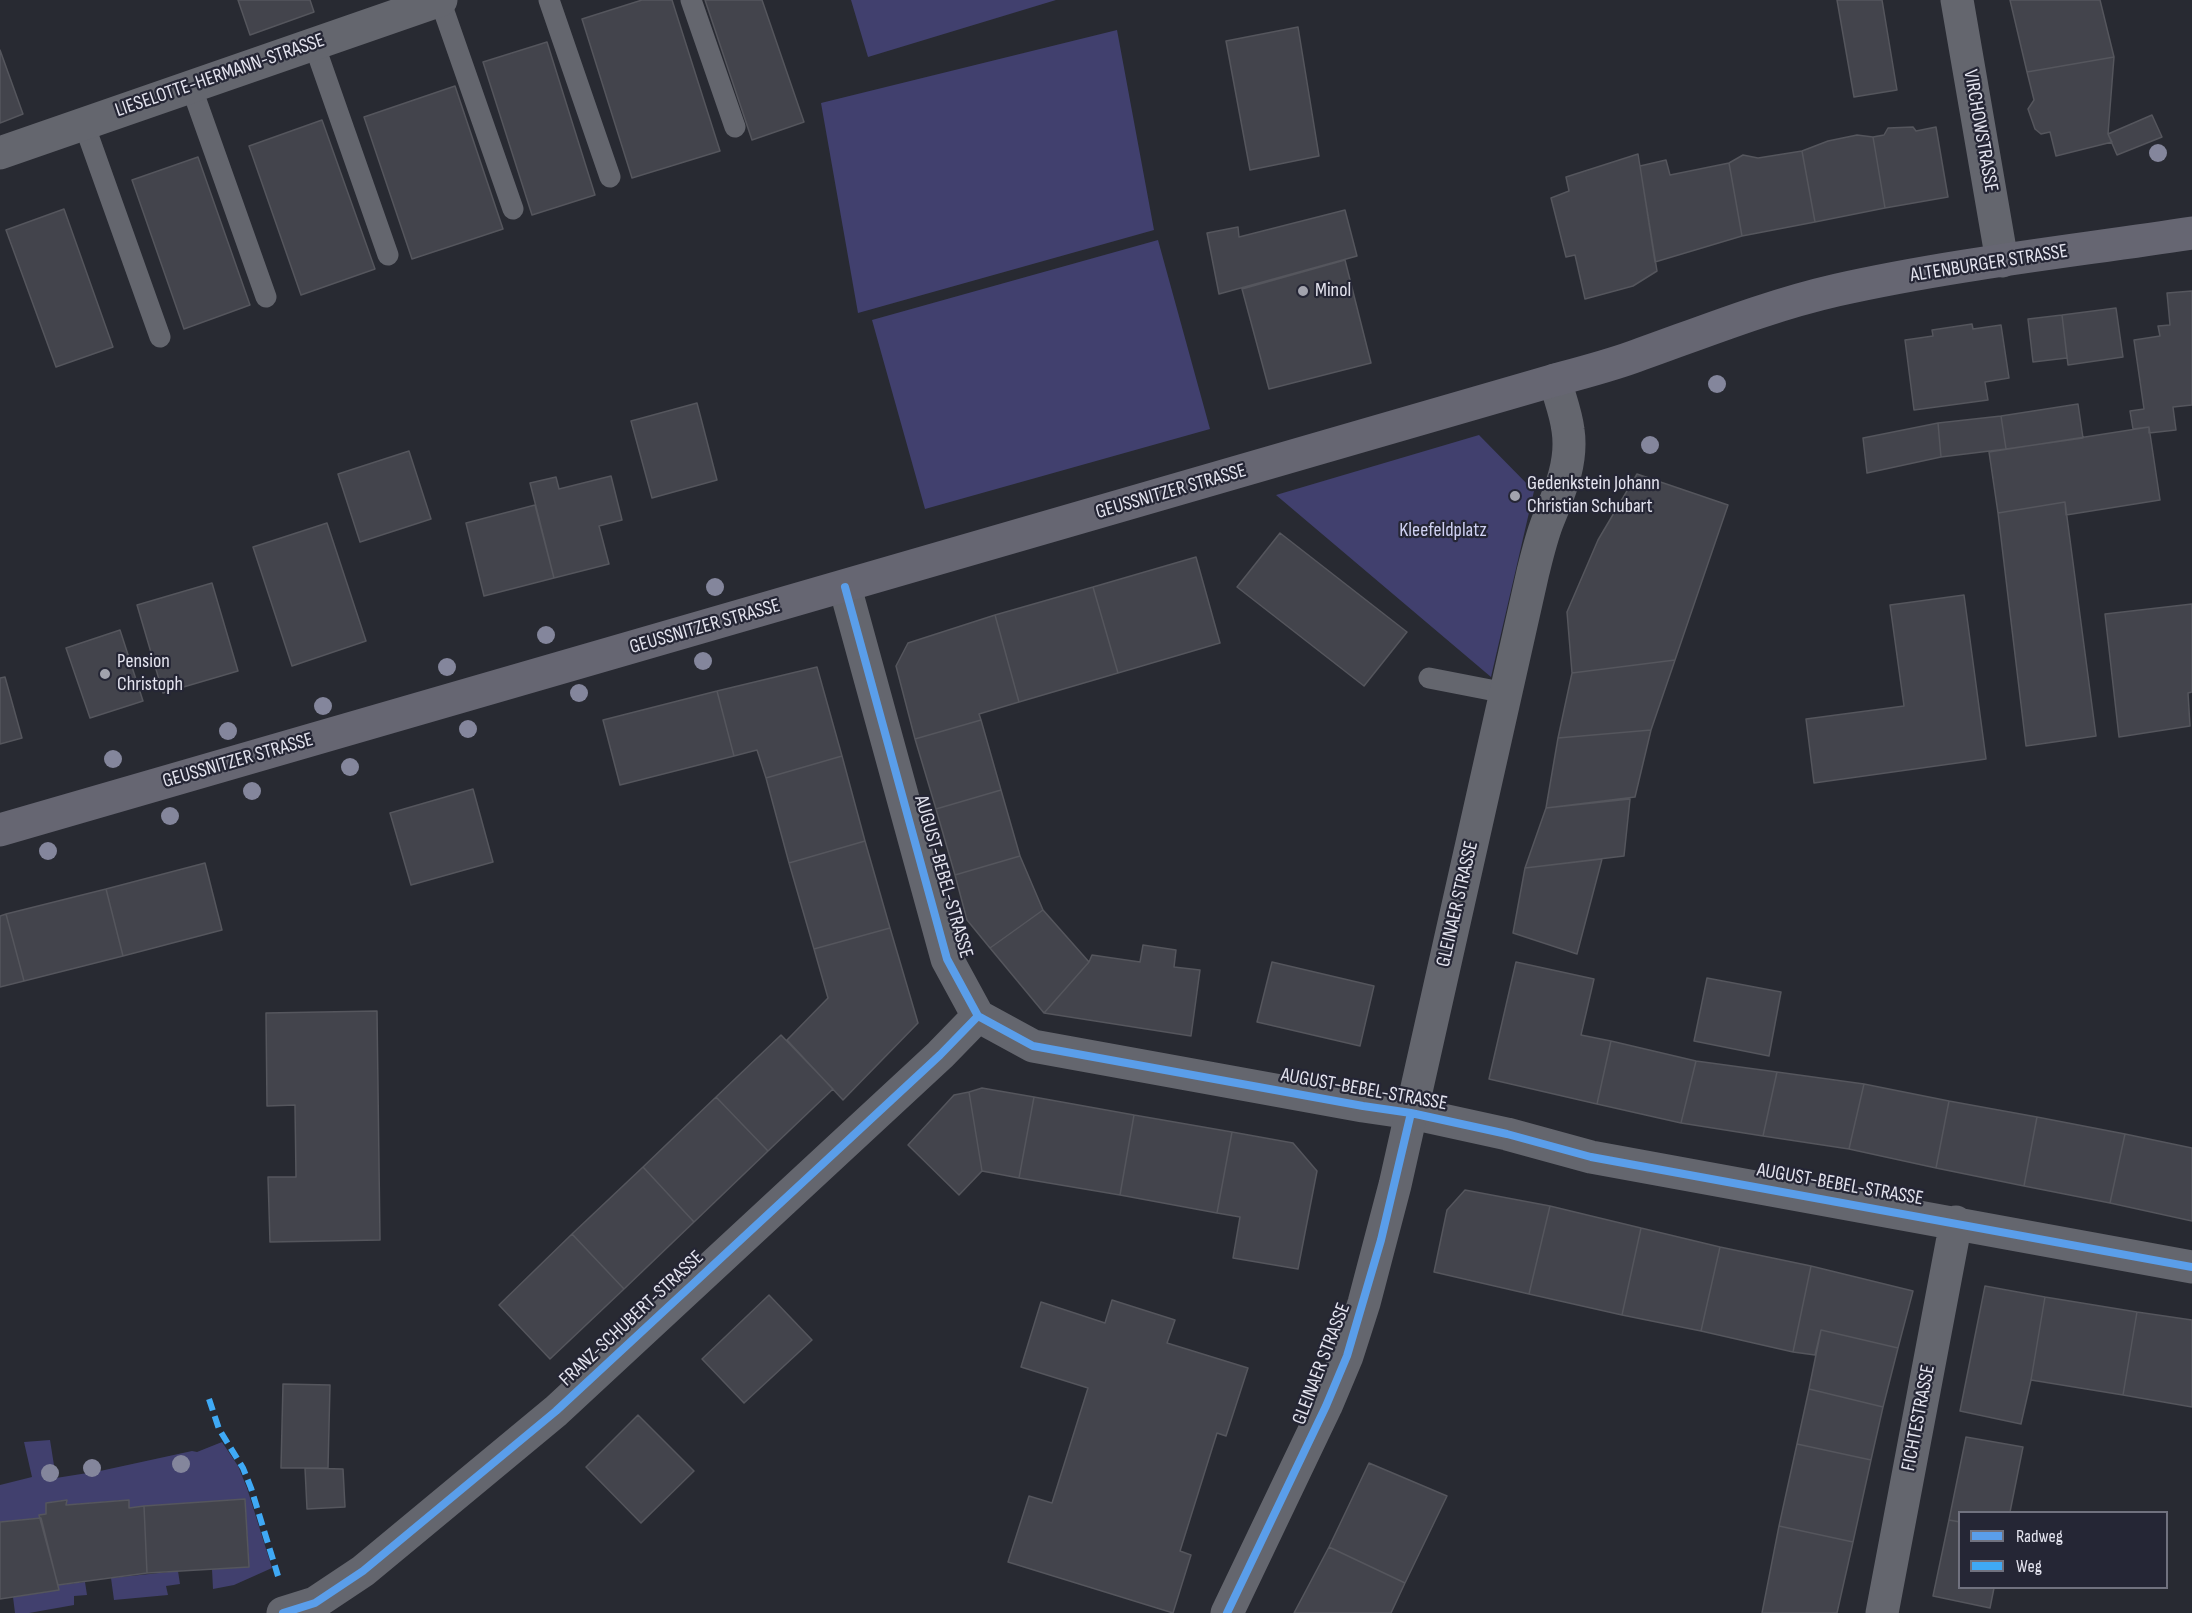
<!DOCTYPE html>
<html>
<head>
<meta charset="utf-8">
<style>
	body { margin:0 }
	#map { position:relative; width:2192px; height:1613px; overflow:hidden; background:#282a32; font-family:"Sofia Sans Condensed",sans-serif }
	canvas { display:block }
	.legend { position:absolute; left:1958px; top:1511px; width:210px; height:78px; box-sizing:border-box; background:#252635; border:2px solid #71727f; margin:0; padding:8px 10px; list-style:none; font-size:18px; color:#e4e4ef }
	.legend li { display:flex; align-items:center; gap:12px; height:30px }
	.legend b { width:30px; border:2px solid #71727f }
</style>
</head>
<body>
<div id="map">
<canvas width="2192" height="1613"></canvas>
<ul class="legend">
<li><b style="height:8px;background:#5a9eea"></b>Radweg</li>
<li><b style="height:8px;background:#3fa9f5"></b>Weg</li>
</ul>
</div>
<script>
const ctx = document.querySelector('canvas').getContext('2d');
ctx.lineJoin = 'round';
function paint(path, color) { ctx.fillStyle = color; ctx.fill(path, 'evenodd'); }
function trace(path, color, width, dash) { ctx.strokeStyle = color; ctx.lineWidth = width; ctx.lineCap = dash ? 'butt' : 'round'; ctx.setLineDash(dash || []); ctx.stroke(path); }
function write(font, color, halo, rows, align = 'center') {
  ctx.font = font + ' "Sofia Sans Condensed",sans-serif'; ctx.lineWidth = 4.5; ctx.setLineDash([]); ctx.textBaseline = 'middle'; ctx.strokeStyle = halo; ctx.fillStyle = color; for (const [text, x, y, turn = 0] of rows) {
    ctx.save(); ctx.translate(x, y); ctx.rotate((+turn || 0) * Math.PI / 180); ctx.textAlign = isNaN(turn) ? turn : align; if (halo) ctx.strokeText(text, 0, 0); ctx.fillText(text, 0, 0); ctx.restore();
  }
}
paint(new Path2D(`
	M 851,0 L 1056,0 L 868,57 Z
	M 1117,30 L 1154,230 L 858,313 L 821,103 Z
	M 1158,240 L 1210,429 L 925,509 L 872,320 Z
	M 1479,435 L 1534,491 L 1491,677 L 1276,495 Z
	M 50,1440 L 56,1478 L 100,1471 L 192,1451 L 197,1452 L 222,1442 L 238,1466 L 247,1488 L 272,1568 L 234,1585 L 213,1589 L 212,1569 L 249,1566 L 245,1499 L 129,1508 L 128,1500 L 66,1505 L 66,1500 L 46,1503 L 46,1514 L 40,1518 L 0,1522 L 0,1485 L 32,1477 L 24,1442 Z
	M 178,1571 L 180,1584 L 166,1586 L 168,1595 L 114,1600 L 111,1578 Z
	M 85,1582 L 87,1595 L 74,1596 L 74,1605 L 29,1613 L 15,1613 L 13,1597 L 58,1590 L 58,1585 Z`), '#41406e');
const building = new Path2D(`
	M 238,0 L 310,0 L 314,12 L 250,35 Z
	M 642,0 L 672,0 L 720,151 L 632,178 L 582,19 Z
	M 705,0 L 762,0 L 804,122 L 752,140 Z
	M 1837,0 L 1882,0 L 1897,90 L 1854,97 Z
	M 2010,0 L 2100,0 L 2114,57 L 2027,72 Z
	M 1298,27 L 1319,156 L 1250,170 L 1226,41 Z
	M 547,42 L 595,195 L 532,215 L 483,62 Z
	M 0,50 L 23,114 L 0,123 Z
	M 2114,57 L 2108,134 L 2112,142 L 2056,156 L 2050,132 L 2041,134 L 2035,129 L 2028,109 L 2034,100 L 2027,72 Z
	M 455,86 L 503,229 L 412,259 L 364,117 Z
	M 2152,115 L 2162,137 L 2117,155 L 2108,134 Z
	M 322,120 L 375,269 L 301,295 L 249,146 Z
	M 1913,127 L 1916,131 L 1936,127 L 1948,197 L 1885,208 L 1873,137 L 1884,135 L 1888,128 Z
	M 1857,135 L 1873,137 L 1885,208 L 1815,222 L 1802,151 L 1828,141 Z
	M 1802,151 L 1815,222 L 1742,236 L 1729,163 L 1743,155 L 1758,158 Z
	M 1638,154 L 1657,271 L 1633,286 L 1585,299 L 1575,255 L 1566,257 L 1551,198 L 1569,191 L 1566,177 Z
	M 198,157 L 250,305 L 184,329 L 132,180 Z
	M 1666,160 L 1670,175 L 1729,163 L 1742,236 L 1655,262 L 1640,166 Z
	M 64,209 L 113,347 L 56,367 L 6,230 Z
	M 1345,210 L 1357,256 L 1219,294 L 1207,233 L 1238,227 L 1239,237 Z
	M 1345,260 L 1371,363 L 1269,389 L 1242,289 Z
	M 2192,291 L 2192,405 L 2173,407 L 2176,430 L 2149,433 L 2149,427 L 2133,429 L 2130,411 L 2144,409 L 2134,340 L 2160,336 L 2158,326 L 2170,325 L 2167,293 Z
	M 2116,308 L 2123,357 L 2068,365 L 2062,315 Z
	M 2062,315 L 2067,358 L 2033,362 L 2028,319 Z
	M 1972,324 L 1973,329 L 2001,325 L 2009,378 L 1985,382 L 1988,400 L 1914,410 L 1905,340 L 1933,336 L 1932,330 Z
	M 697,403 L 717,480 L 652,498 L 631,421 Z
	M 2078,404 L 2083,438 L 2006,449 L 2001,416 Z
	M 2001,416 L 2006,449 L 1941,457 L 1938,423 Z
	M 1938,423 L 1941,457 L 1867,473 L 1863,438 Z
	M 2149,427 L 2160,500 L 2066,515 L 2065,502 L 1998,513 L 1989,452 Z
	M 409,451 L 431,519 L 360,542 L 338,474 Z
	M 1637,474 L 1728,505 L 1675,660 L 1572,673 L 1567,612 L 1598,540 Z
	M 611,476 L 622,520 L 599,526 L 609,564 L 554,578 L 530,483 L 556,477 L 559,489 Z
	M 2065,502 L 2096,736 L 2026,746 L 1998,513 Z
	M 535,505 L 554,578 L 484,596 L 466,523 Z
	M 327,523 L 366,641 L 292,666 L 253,547 Z
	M 1280,533 L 1407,632 L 1364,686 L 1237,587 Z
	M 1196,557 L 1220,643 L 1118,673 L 1093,587 Z
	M 212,583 L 238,671 L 163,693 L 137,605 Z
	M 1093,587 L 1118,673 L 1019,702 L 995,615 Z
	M 1964,595 L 1986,759 L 1814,783 L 1806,719 L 1904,706 L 1890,605 Z
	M 2192,604 L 2192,692 L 2188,693 L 2190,726 L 2119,737 L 2105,614 Z
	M 995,615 L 1019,702 L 979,714 L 981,720 L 915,739 L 896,666 L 908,643 Z
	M 120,630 L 143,701 L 90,718 L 66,648 Z
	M 1675,660 L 1651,730 L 1558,738 L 1572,673 Z
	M 817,667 L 842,756 L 766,778 L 757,750 L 734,756 L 717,691 Z
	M 5,677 L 22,738 L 0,744 L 0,678 Z
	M 717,691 L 734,756 L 620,785 L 603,720 Z
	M 981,720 L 1001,790 L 936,809 L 915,739 Z
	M 1651,730 L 1635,797 L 1546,808 L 1558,738 Z
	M 842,756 L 865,841 L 789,863 L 766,778 Z
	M 473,789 L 493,862 L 411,885 L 390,813 Z
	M 1001,790 L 1020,856 L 955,875 L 936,809 Z
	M 1630,799 L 1624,856 L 1525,868 L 1546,808 Z
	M 865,841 L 890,928 L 814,949 L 789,863 Z
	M 1020,856 L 1043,910 L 990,948 L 967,920 L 955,875 Z
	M 1602,859 L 1577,954 L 1513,933 L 1525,868 Z
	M 205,863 L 222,930 L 123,956 L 106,889 Z
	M 106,889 L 123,956 L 24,981 L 6,914 Z
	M 1043,910 L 1089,962 L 1044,1013 L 990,948 Z
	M 6,914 L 24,981 L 0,987 L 0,916 Z
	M 890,928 L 918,1023 L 843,1100 L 787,1040 L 828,998 L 814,949 Z
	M 1143,945 L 1176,950 L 1174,967 L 1200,970 L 1191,1036 L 1044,1013 L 1089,962 L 1092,955 L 1140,962 Z
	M 1272,962 L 1374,986 L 1360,1046 L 1257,1022 Z
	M 1516,962 L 1594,979 L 1581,1035 L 1611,1041 L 1597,1104 L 1489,1079 Z
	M 1707,978 L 1781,992 L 1769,1056 L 1694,1041 Z
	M 377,1011 L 380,1240 L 270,1242 L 268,1177 L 296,1177 L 295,1105 L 267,1106 L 266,1013 Z
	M 781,1035 L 833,1089 L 768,1151 L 716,1097 Z
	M 1611,1041 L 1696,1061 L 1681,1123 L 1597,1104 Z
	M 1696,1061 L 1777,1072 L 1763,1136 L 1681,1123 Z
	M 1777,1072 L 1864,1084 L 1849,1149 L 1763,1136 Z
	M 1864,1084 L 1949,1101 L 1936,1168 L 1849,1149 Z
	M 982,1088 L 1034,1097 L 1019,1178 L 982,1171 L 969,1092 Z
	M 969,1092 L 982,1171 L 959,1195 L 908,1145 L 954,1095 Z
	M 716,1097 L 768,1151 L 694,1222 L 643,1167 Z
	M 1034,1097 L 1134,1115 L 1120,1195 L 1019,1178 Z
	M 1949,1101 L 2037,1117 L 2024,1186 L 1936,1168 Z
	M 1134,1115 L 1232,1132 L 1217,1213 L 1120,1195 Z
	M 2037,1117 L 2125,1134 L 2110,1203 L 2024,1186 Z
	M 1232,1132 L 1293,1143 L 1317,1171 L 1298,1269 L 1233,1258 L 1240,1217 L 1217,1213 Z
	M 2125,1134 L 2192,1148 L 2192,1221 L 2110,1203 Z
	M 643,1167 L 694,1222 L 624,1289 L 572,1234 Z
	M 1465,1190 L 1550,1206 L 1529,1294 L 1434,1272 L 1447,1210 Z
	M 1550,1206 L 1641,1228 L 1622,1315 L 1529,1294 Z
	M 1641,1228 L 1720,1247 L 1701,1331 L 1622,1315 Z
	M 572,1234 L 624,1289 L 550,1359 L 499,1305 Z
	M 1720,1247 L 1811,1266 L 1793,1352 L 1701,1331 Z
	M 1811,1266 L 1913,1291 L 1898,1348 L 1821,1330 L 1815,1355 L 1793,1352 Z
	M 1985,1286 L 2045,1297 L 2031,1380 L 2021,1424 L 1960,1411 Z
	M 769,1295 L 812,1340 L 744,1403 L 702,1359 Z
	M 2045,1297 L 2137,1312 L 2123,1395 L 2031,1380 Z
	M 1112,1300 L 1175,1320 L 1167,1343 L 1248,1368 L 1226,1436 L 1217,1433 L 1180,1551 L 1191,1555 L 1173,1613 L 1008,1562 L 1029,1496 L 1052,1503 L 1088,1388 L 1021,1367 L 1041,1302 L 1105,1323 Z
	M 2137,1312 L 2192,1320 L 2192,1407 L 2123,1395 Z
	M 1821,1330 L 1898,1348 L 1883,1407 L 1809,1389 Z
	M 283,1384 L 330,1385 L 328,1468 L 281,1468 Z
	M 1809,1389 L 1883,1407 L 1871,1460 L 1797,1444 Z
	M 638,1415 L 694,1471 L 641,1523 L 586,1467 Z
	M 1966,1437 L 2023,1447 L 2010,1512 L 1960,1512 L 1960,1522 L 1949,1520 Z
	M 1797,1444 L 1871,1460 L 1853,1542 L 1779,1526 Z
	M 1369,1463 L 1447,1496 L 1405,1583 L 1329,1547 Z
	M 305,1468 L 343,1469 L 345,1507 L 307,1509 Z
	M 245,1499 L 249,1567 L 147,1573 L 144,1506 Z
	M 67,1500 L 66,1505 L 129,1500 L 129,1508 L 144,1506 L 147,1573 L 58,1585 L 39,1515 L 46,1514 L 46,1503 Z
	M 41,1518 L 59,1590 L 0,1599 L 0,1522 Z
	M 1949,1520 L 1960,1522 L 1960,1588 L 1994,1588 L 1990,1608 L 1933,1596 Z
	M 1779,1526 L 1853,1542 L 1837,1613 L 1762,1613 Z
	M 1329,1547 L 1405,1583 L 1391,1613 L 1294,1613 Z`);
paint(building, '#43444c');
trace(building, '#55565d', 1.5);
trace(new Path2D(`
	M 440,0 L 513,209
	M 549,0 L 610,177
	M 691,0 L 735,127
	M 314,44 L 388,255
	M 191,86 L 266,297
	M 84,124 L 160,337
	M 1429,678 L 1506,693`), '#64666e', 21);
trace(new Path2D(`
	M 0,153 L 441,0
	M 845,587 L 947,959 L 978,1016 L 1033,1046 L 1363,1106 L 1411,1113 L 1507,1134 L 1591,1157 L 2192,1267
	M 283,1613 L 315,1603 L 363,1571 L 556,1411 L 940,1055 L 978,1016
	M 1882,1613 L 1956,1222`), '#64666e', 33);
trace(new Path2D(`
	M 1957,0 L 2002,261
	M 1227,1613 L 1326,1406 L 1347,1356 L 1364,1303 L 1395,1185 L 1533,572 C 1537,556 1541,539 1547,523 C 1559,493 1573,463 1568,430 C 1566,413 1559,396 1555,380`), '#64666e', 33);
trace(new Path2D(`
	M 0,830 L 1555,380 C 1581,373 1608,366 1633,357 C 1701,333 1767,306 1837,290 C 1953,264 2074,251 2192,233`), '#666672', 33);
trace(new Path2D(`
	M 209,1399 L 219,1429 L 243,1468 L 251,1488 L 278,1576`), '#3fa9f5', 6, [12, 6]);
trace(new Path2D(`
	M 845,587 L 947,959 L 978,1016 L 1033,1046 L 1363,1106 L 1411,1113 L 1507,1134 L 1591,1157 L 2192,1267
	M 283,1613 L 315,1603 L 363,1571 L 556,1411 L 940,1055 L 978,1016
	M 1227,1613 L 1326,1406 L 1347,1356 L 1381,1240 L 1411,1113`), '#5a9eea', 8);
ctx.fillStyle = '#84869c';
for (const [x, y] of [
	[2158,153],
	[1717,384],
	[1650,445],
	[715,587],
	[546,635],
	[703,661],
	[447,667],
	[579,693],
	[323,706],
	[468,729],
	[228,731],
	[113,759],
	[350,767],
	[252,791],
	[170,816],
	[48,851],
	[181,1464],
	[92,1468],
	[50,1473]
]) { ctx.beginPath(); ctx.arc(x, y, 9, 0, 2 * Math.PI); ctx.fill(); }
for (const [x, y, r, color] of [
	[1303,291,6,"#a2a3ad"],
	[1515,496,6,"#a2a3ad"],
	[105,674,6,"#a2a3ad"]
]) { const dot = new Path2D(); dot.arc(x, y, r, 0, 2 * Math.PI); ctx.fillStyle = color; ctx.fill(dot); trace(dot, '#252635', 2); }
write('20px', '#e4e4ef', '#252635', [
	["LIESELOTTE-HERMANN-STRASSE",220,76,-19],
	["VIRCHOWSTRASSE",1980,131,80],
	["ALTENBURGER STRASSE",1989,264,-9],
	["GEUSSNITZER STRASSE",1171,492,-16],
	["GEUSSNITZER STRASSE",705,627,-16],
	["GEUSSNITZER STRASSE",238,761,-16],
	["AUGUST-BEBEL-STRASSE",943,877,74],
	["GLEINAER STRASSE",1458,904,-77],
	["AUGUST-BEBEL-STRASSE",1364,1090,10],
	["AUGUST-BEBEL-STRASSE",1840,1185,10],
	["FRANZ-SCHUBERT-STRASSE",632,1319,-43],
	["GLEINAER STRASSE",1322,1364,-69],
	["FICHTESTRASSE",1919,1418,-79]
]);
write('20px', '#e4e4ef', '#252635', [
	["Minol",1315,291],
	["Gedenkstein Johann",1527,484],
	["Christian Schubart",1527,507],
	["Pension",117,662],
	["Christoph",117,685]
], 'left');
write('20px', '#cfd1f2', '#252635', [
	["Kleefeldplatz",1443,531]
]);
</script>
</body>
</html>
